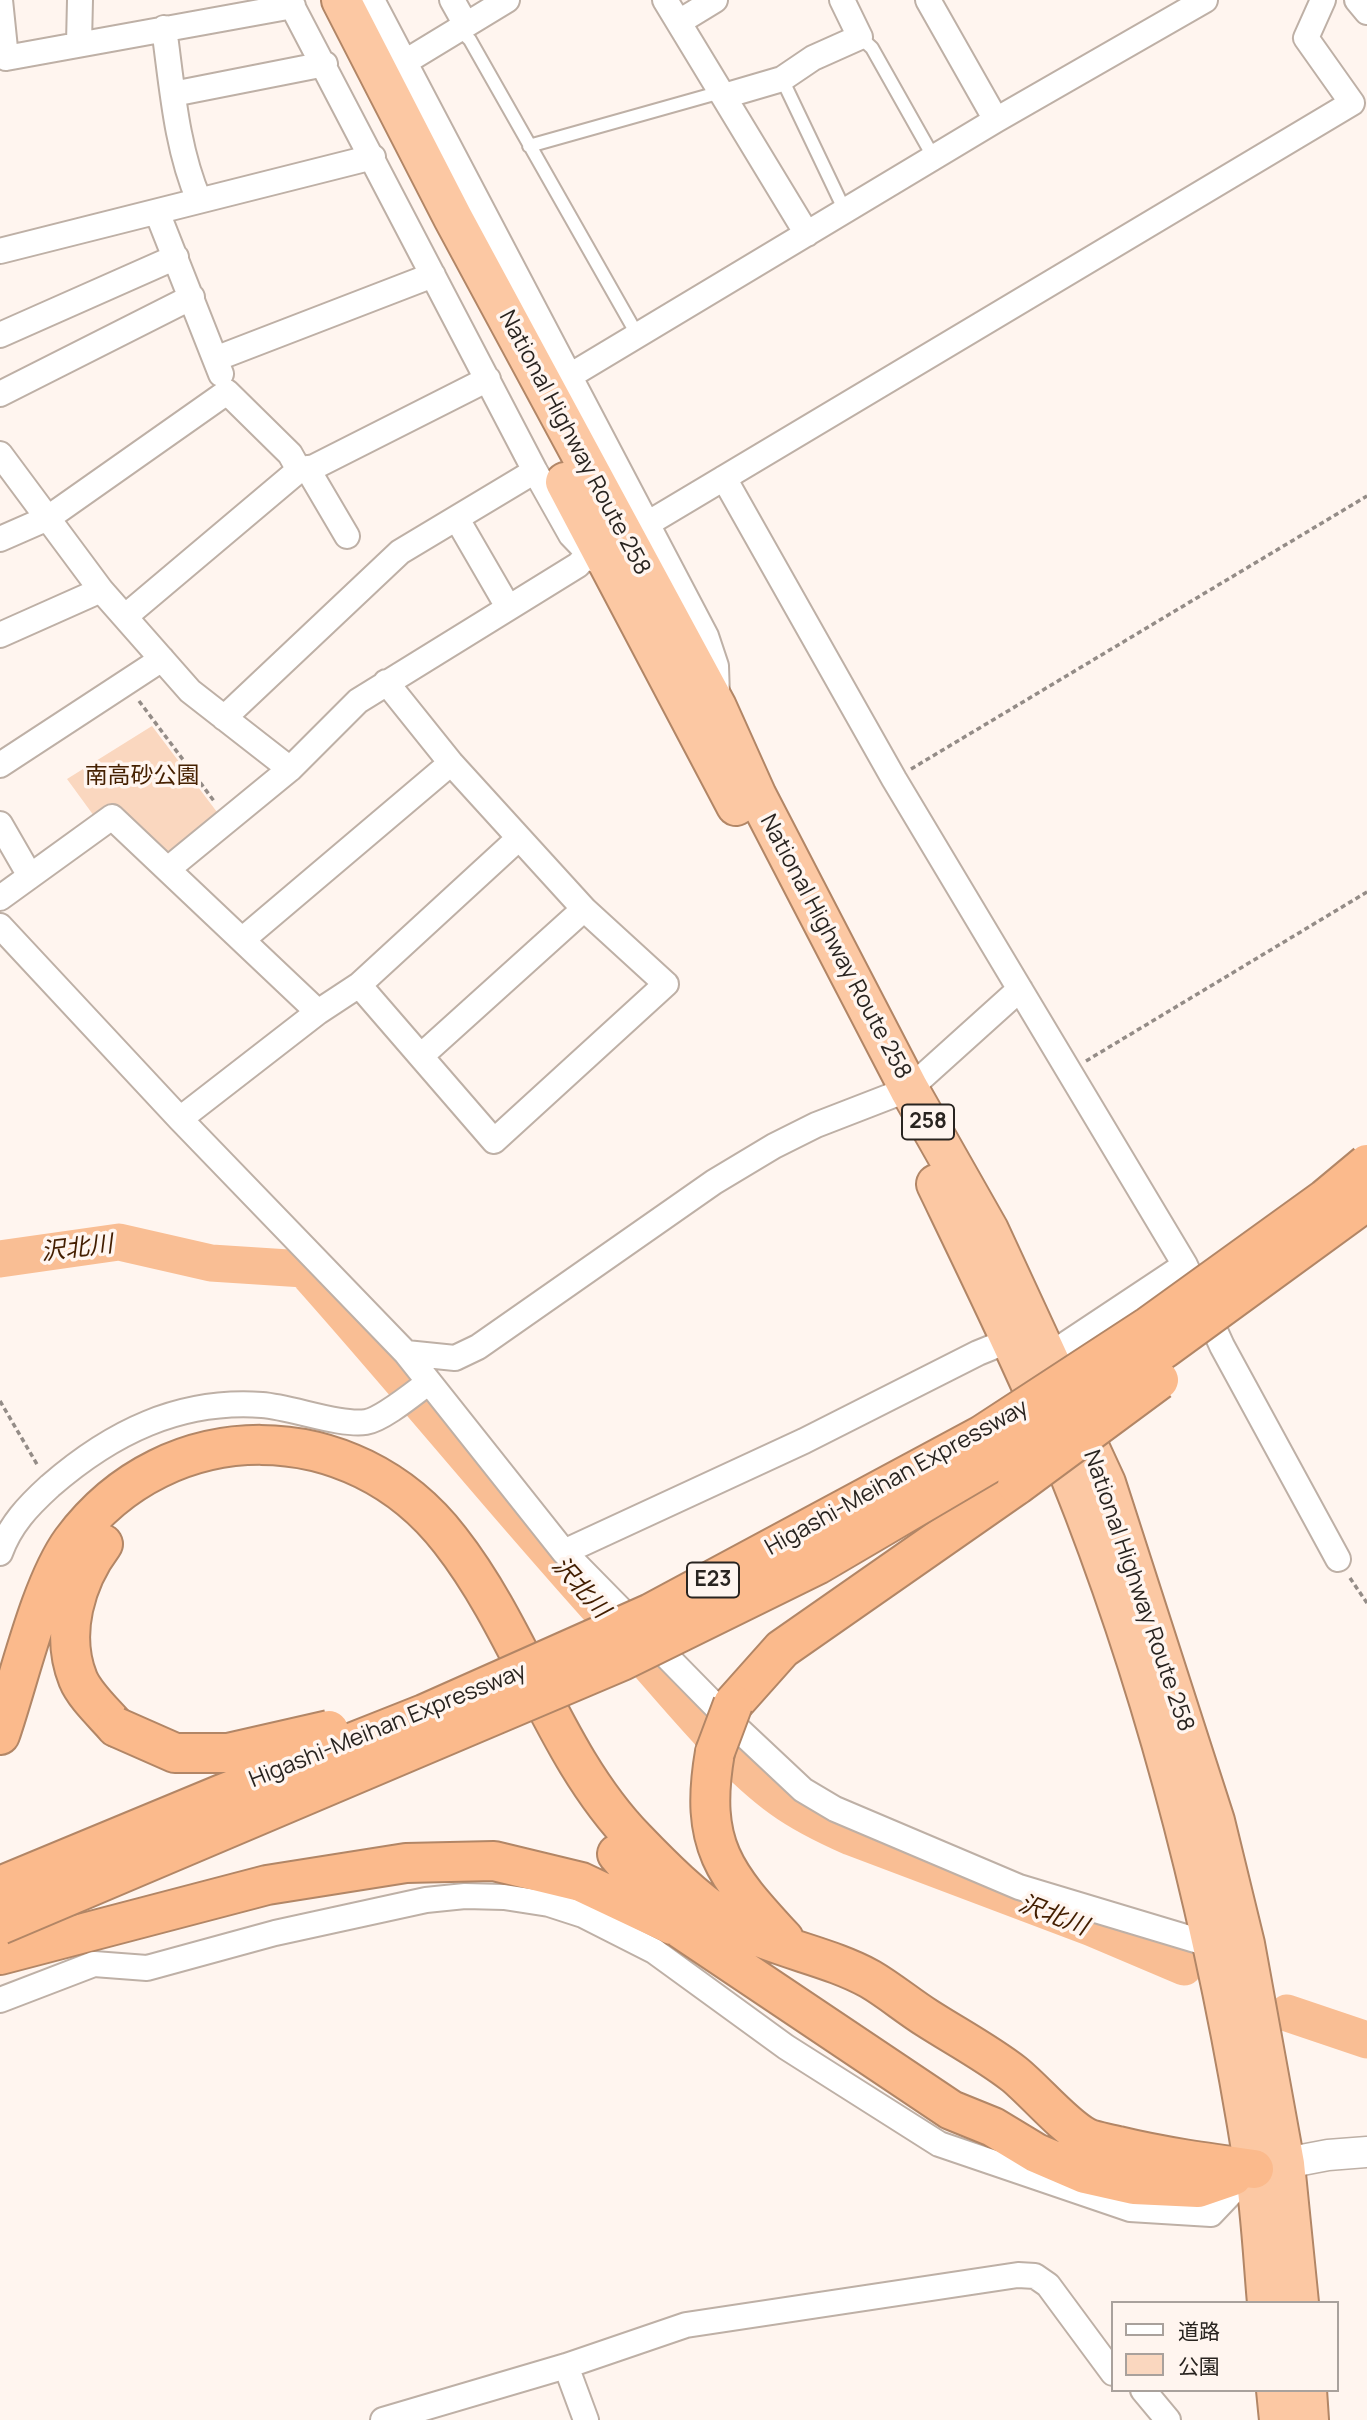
<!DOCTYPE html>
<html>
<head>
<meta charset="utf-8">
<style>
	body { margin:0 }
	#map { position:relative; width:1367px; height:2420px; overflow:hidden; background:#fff5ef; font-family:Manrope,"Noto Sans JP",sans-serif }
	canvas { display:block }
	.legend { position:absolute; left:1111px; top:2301px; width:228px; height:91px; box-sizing:border-box; background:#fff5ef; border:2px solid #a9a19c; margin:0; padding:9px 12px; list-style:none; font-size:21px; color:#292420 }
	.legend li { display:flex; align-items:center; gap:14px; height:35px }
	.legend b { width:35px; border:2px solid #a9a19c }
</style>
</head>
<body>
<div id="map">
<canvas width="1367" height="2420"></canvas>
<ul class="legend">
<li><b style="height:9px;background:#fff"></b>道路</li>
<li><b style="height:19px;background:#fad7bf"></b>公園</li>
</ul>
</div>
<script>
const ctx = document.querySelector('canvas').getContext('2d');
ctx.lineJoin = 'round';
function paint(path, color) { ctx.fillStyle = color; ctx.fill(path, 'evenodd'); }
function trace(path, color, width, dash) { ctx.strokeStyle = color; ctx.lineWidth = width; ctx.lineCap = dash ? 'butt' : 'round'; ctx.setLineDash(dash || []); ctx.stroke(path); }
function write(font, color, halo, rows, align = 'center') {
  ctx.font = font + ' Manrope,"Noto Sans JP",sans-serif'; ctx.lineWidth = 7; ctx.setLineDash([]); ctx.textBaseline = 'middle'; ctx.strokeStyle = halo; ctx.fillStyle = color; for (const [text, x, y, turn = 0] of rows) {
    ctx.save(); ctx.translate(x, y); ctx.rotate((+turn || 0) * Math.PI / 180); ctx.textAlign = isNaN(turn) ? turn : align; if (halo) ctx.strokeText(text, 0, 0); ctx.fillText(text, 0, 0); ctx.restore();
  }
}
paint(new Path2D(`
	M 152,726 L 220,816 L 180,850 L 161,851 L 112,804 L 94,816 L 67,779 Z`), '#fad7bf');
trace(new Path2D(`
	M 0,1259 L 119,1242 L 211,1263 L 304,1269 C 413,1391 516,1519 627,1640 C 673,1690 726,1759 781,1799 C 803,1815 826,1826 851,1837 L 1092,1928 L 1184,1967
	M 1287,2013 L 1367,2040`), '#f9be94', 37);
const service = new Path2D(`
	M 459,29 L 470,40 L 638,336
	M 860,37 L 872,48 L 934,158
	M 782,79 L 845,211
	M 529,146 L 721,92`);
const minor = new Path2D(`
	M 0,0 L 6,58 L 293,6
	M 289,0 L 535,471 L 571,535 L 595,560
	M 372,0 L 706,636 L 716,666 L 717,696
	M 452,0 L 466,25
	M 665,0 L 807,234
	M 928,0 L 996,120
	M 1357,0 L 1367,12
	M 679,22 L 715,0
	M 164,28 C 172,85 176,147 199,200
	M 79,43 L 80,0
	M 405,62 L 507,0
	M 173,94 L 325,64
	M 724,96 L 782,79 L 813,58 L 860,37 L 842,0
	M 157,212 L 221,374
	M 0,251 L 373,157
	M 0,335 L 176,257
	M 215,359 L 433,275
	M 568,377 L 996,120 L 1205,0
	M 0,394 L 192,297
	M 0,454 L 101,590 L 190,691 L 290,769
	M 307,468 L 347,536
	M 299,470 L 314,467 L 488,379
	M 724,478 L 894,779 L 1185,1265 L 1222,1346 L 1338,1559
	M 457,519 L 508,607
	M 647,524 L 1352,103 L 1306,38 L 1323,0
	M 0,539 L 48,518 L 227,392 L 290,454 L 299,470 L 127,615
	M 0,635 L 101,590
	M 224,718 L 400,552 L 535,471
	M 0,765 L 162,659
	M 0,824 L 30,876
	M 168,869 L 290,769 L 358,701 L 578,565 L 588,554
	M 0,898 L 112,817 L 318,1012
	M 0,926 L 180,1119 L 406,1353 L 564,1552 L 738,1729 L 803,1790 L 835,1809 L 1019,1887 L 1212,1945
	M 242,940 L 451,763
	M 359,985 L 494,1141 L 666,984 L 584,909 L 451,763 L 386,682
	M 421,1056 L 584,909
	M 180,1119 L 318,1012 L 359,985 L 519,838
	M 406,1353 L 455,1358 L 478,1347 L 714,1182 L 774,1146 L 816,1125 L 909,1089 L 1020,989
	M 1048,1356 L 1185,1265
	M 564,1552 L 804,1441 L 978,1353 L 1010,1340
	M 0,1553 C 10,1525 28,1506 50,1486 C 111,1433 179,1399 262,1405 C 291,1407 340,1426 366,1422 C 383,1419 414,1393 429,1382
	M 0,2000 L 94,1964 L 147,1968 L 275,1933 L 426,1900 L 465,1896 L 504,1897 L 549,1904 L 583,1915 L 654,1951 L 786,2047 L 939,2144 L 1130,2209 L 1211,2214 L 1248,2175
	M 566,2366 L 586,2420
	M 1143,2390 L 1168,2420
	M 383,2420 L 566,2366 L 686,2325 L 1018,2275 L 1035,2276 L 1048,2285 L 1113,2373`);
const tertiary = new Path2D(`
	M 1265,2167 L 1328,2155 L 1367,2152`);
const trunk = new Path2D(`
	M 341,0 L 453,218 L 717,707 L 757,796 L 909,1089 L 989,1230 L 1106,1483 L 1215,1821 L 1245,1944 L 1285,2164 L 1299,2303
	M 565,482 L 736,806
	M 936,1184 C 988,1292 1041,1400 1084,1512 C 1165,1723 1219,1945 1254,2168 C 1261,2212 1263,2258 1267,2303
	M 1276,2390 L 1279,2420
	M 1307,2390 L 1309,2420`);
const motorway = new Path2D(`
	M 103,1544 C 75,1581 60,1634 78,1679 C 85,1696 104,1713 116,1727
	M 733,1704 L 782,1649 L 1017,1485
	M 0,1735 C 19,1680 40,1585 72,1541 C 168,1412 353,1414 450,1540 C 523,1633 554,1756 636,1840 C 663,1868 693,1898 726,1920 C 769,1948 825,1954 870,1979 C 889,1990 908,2006 927,2018 C 955,2036 987,2053 1014,2074 C 1035,2091 1063,2125 1085,2137 C 1094,2142 1108,2143 1118,2146 C 1163,2157 1208,2163 1254,2169
	M 715,1752 C 699,1845 724,1874 784,1939
	M 617,1854 L 681,1929 L 951,2110 L 993,2127 L 1036,2153 L 1085,2174 L 1134,2185 L 1198,2188 L 1233,2176
	M 0,1955 L 267,1885 L 406,1863 L 494,1861 L 581,1882 L 672,1925`);
trace(service, '#beb0a6', 16);
trace(minor, '#beb0a6', 28);
trace(tertiary, '#beb0a6', 33);
trace(trunk, '#b28666', 42);
trace(motorway, '#b28666', 42);
trace(new Path2D(`
	M 139,701 L 214,801
	M 911,769 L 1367,496
	M 1086,1061 L 1367,892
	M 0,1401 L 38,1466
	M 1350,1578 L 1367,1603`), '#948c87', 3.5, [5, 3.5]);
trace(service, '#fff', 12);
trace(minor, '#fff', 24);
trace(tertiary, '#fff', 30);
trace(trunk, '#fcc8a3', 38);
trace(motorway, '#fbba8c', 38);
const motorwayBridge = new Path2D(`
	M 1017,1485 L 1159,1380
	M 116,1727 L 175,1753 L 228,1753 L 329,1730
	M 715,1752 L 733,1704
	M 0,1886 L 222,1794 L 424,1714 L 651,1613 L 982,1435 L 1149,1326 L 1325,1199 L 1367,1164
	M 0,1925 L 622,1661 L 817,1565 L 994,1461 L 1164,1349 L 1367,1201`);
trace(motorwayBridge, '#b28666', 42, []);
trace(motorwayBridge, '#fbba8c', 38);
for (const [x, y, w] of [
	[928,1122,52],
	[713,1580,52]
]) { const box = new Path2D(); box.roundRect(x - w / 2, y - 17.5, w, 35, 5); ctx.fillStyle = '#fff5ef'; ctx.fill(box); trace(box, '#292420', 2); }
write('bold 21px', '#292420', null, [
	["258",928,1122],
	["E23",713,1580]
]);
write('23px', '#292420', '#fff5ef', [
	["National Highway Route 258",574,443,62],
	["National Highway Route 258",835,947,62],
	["Higashi-Meihan Expressway",897,1478,-29],
	["National Highway Route 258",1138,1591,71],
	["Higashi-Meihan Expressway",388,1726,-22]
]);
write('23px', '#452000', '#fff5ef', [
	["南高砂公園",142,777]
]);
write('italic 24px', '#431e00', '#fff5ef', [
	["沢北川",77,1249,-7],
	["沢北川",580,1588,48],
	["沢北川",1053,1916,21]
]);
</script>
</body>
</html>
